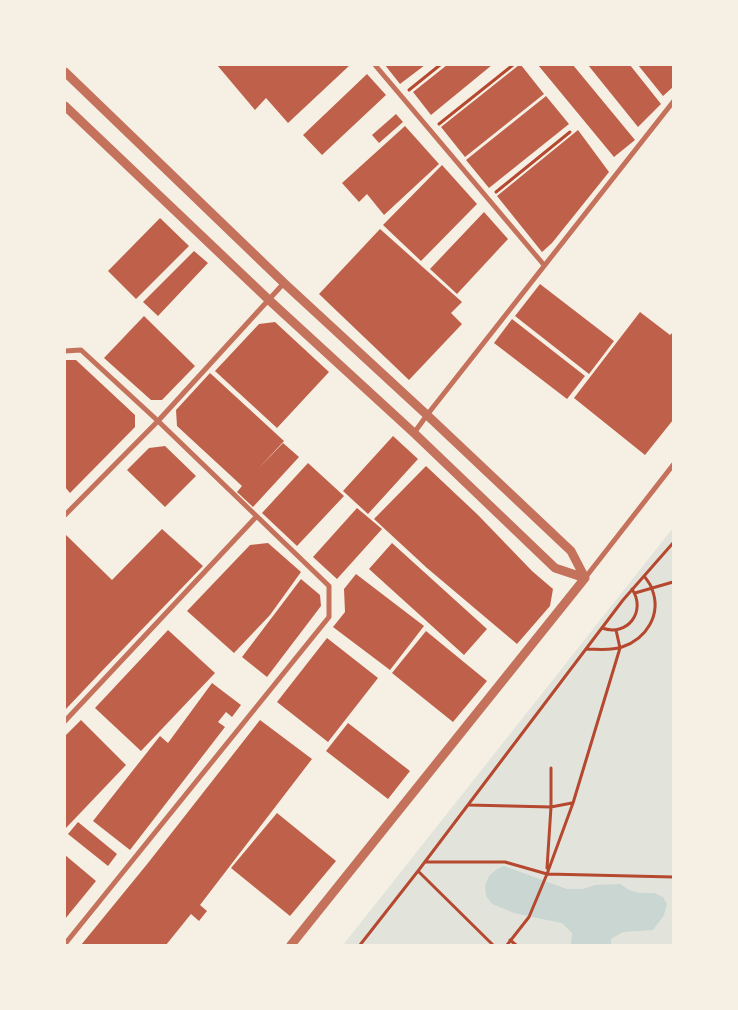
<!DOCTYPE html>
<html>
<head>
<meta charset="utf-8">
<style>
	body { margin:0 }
	#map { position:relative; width:738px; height:1010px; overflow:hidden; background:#f6efe4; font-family:"Open Sans",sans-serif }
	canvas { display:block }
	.frame { position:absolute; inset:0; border:66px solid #f6efe4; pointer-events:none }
</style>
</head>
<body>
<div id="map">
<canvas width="738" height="1010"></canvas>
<div class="frame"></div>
</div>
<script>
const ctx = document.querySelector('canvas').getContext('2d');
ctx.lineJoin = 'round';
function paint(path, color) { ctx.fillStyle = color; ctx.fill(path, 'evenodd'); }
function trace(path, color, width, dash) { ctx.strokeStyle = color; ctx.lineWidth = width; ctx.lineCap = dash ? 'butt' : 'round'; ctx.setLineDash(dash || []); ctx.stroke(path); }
paint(new Path2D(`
	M 673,528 L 673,945 L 343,945 Z`), '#e2e4dc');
paint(new Path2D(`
	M 504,866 L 567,889 L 583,889 L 595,885 L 620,884 L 629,890 L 639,893 L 654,893 L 663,897 L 667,904 L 664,915 L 653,930 L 623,932 L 611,939 L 611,945 L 571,945 L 572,933 L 562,923 L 542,919 L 514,913 L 492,904 L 486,896 L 485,886 L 489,876 L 497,869 Z`), '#c9d6d2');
paint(new Path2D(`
	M 217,65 L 350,65 L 288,123 L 266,98 L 255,110 Z
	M 385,65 L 425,65 L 400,84 Z
	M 447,65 L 492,65 L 431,115 L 413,92 Z
	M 519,65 L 521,65 L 544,94 L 465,157 L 441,127 Z
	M 538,65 L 573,65 L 635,140 L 614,157 Z
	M 588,65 L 630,65 L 661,104 L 638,127 Z
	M 638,65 L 673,65 L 673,87 L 663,96 Z
	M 367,74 L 386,95 L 322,155 L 303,135 Z
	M 546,96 L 569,124 L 489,188 L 466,160 Z
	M 396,114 L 403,122 L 379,143 L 372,135 Z
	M 405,126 L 439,164 L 384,215 L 367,194 L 359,202 L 342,183 Z
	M 578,130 L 609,172 L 552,243 L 542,252 L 497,196 Z
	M 442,165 L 477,204 L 421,261 L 383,225 Z
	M 484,212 L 508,239 L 457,294 L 430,269 Z
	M 160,218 L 189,246 L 136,299 L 108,271 Z
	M 380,229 L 462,302 L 451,313 L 462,324 L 409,380 L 319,294 Z
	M 194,251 L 208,263 L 158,316 L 143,302 Z
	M 540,284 L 614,341 L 589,374 L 515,316 Z
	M 640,312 L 670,335 L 673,332 L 673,420 L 645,455 L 574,398 Z
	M 144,316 L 195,366 L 162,400 L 151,400 L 104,358 Z
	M 512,319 L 585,376 L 567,399 L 494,343 Z
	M 275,322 L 329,372 L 277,428 L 215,371 L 259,324 Z
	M 65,360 L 76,360 L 135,415 L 135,427 L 70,493 L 65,487 Z
	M 210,373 L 284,441 L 257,470 L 283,443 L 299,457 L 253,507 L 237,492 L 242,486 L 177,426 L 176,410 Z
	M 393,436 L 418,459 L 368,514 L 343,491 Z
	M 165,446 L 196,476 L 165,507 L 127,470 L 149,448 Z
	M 308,463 L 344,496 L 297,546 L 262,513 Z
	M 426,466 L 478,515 L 532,571 L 553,589 L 550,606 L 517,644 L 427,568 L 374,519 Z
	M 357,508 L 382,529 L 337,579 L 313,557 Z
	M 162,529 L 203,566 L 100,673 L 65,710 L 65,534 L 112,580 Z
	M 268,543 L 301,572 L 270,615 L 234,653 L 187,611 L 250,545 Z
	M 392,543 L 487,629 L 464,655 L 369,569 Z
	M 356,574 L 424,626 L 390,670 L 333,627 L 345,612 L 344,589 Z
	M 301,579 L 320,595 L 321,606 L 267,677 L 242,657 Z
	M 168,630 L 215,673 L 141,751 L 95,708 Z
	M 426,631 L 487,681 L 453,722 L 392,673 Z
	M 327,638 L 378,678 L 328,742 L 277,702 Z
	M 212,683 L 241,705 L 232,717 L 226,712 L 218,722 L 225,727 L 130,850 L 93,821 L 160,736 L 168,743 Z
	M 81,720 L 126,765 L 65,829 L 65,736 Z
	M 260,720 L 312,759 L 200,905 L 207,911 L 199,921 L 191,914 L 166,945 L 81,945 L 148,863 Z
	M 348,723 L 410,771 L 388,799 L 326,751 Z
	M 277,813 L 336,861 L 290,916 L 231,868 Z
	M 78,822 L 117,854 L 108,866 L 68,834 Z
	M 65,855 L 96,881 L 65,919 Z`), '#bf614a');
trace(new Path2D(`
	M 409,90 L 440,65
	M 439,124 L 513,65
	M 496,192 L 570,132
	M 635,593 L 673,582
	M 602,628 C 627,637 647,612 632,589
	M 586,649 C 597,649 611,651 622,647 C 646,639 662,615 652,589 C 651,585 647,580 644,576
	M 469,805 L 551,807 L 572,803
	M 425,862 L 505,862 L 547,874 L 673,877
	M 547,868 L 551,807 L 551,768
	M 510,940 L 516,945
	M 360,945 L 418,871
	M 493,945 L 418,871 L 623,600 L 673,543
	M 507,945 L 529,917 L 547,874 L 573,803 L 620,648 L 616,630`), '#b5482f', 3);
trace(new Path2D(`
	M 375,65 L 544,265
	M 65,351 L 81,350 L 158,421 L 329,586 L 329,617 L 65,944
	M 414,433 L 427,415 L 673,102
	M 65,515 L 158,421 L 284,283
	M 585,578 L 673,465
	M 65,721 L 256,517`), '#c5725c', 5);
trace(new Path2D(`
	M 65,72 L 284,283 L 427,415 L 571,551 L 585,578
	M 65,106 L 269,300 L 414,433 L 555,568 L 585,578
	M 291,945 L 585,578`), '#c5725c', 9);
</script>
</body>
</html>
